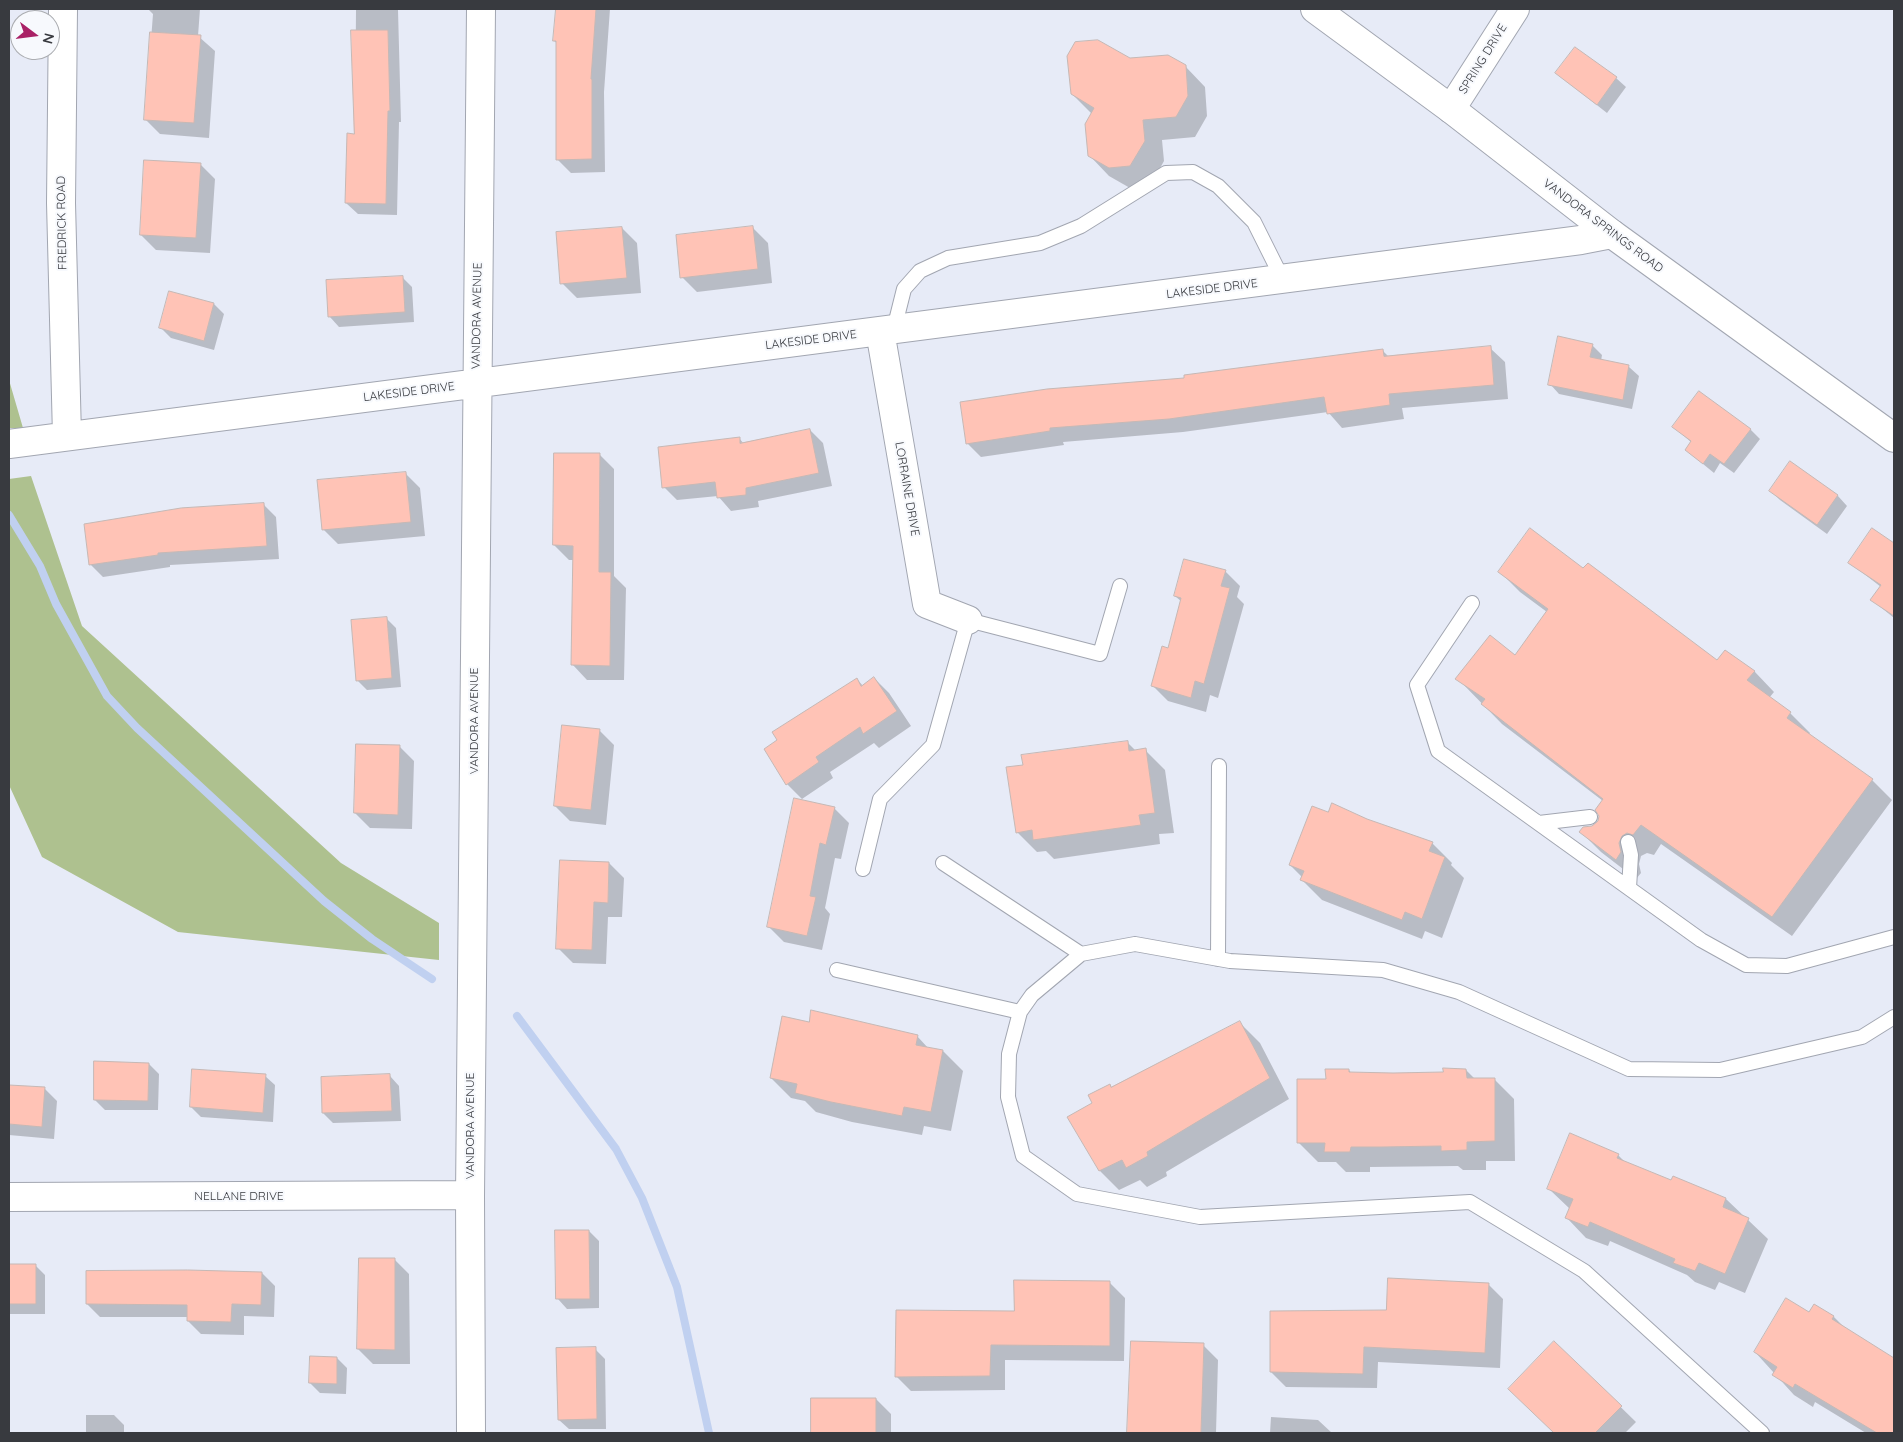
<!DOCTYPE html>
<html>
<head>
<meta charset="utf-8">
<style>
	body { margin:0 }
	#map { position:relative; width:1903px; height:1442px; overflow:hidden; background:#e7ebf7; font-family:Quicksand,sans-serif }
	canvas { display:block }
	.frame { position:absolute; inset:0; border:10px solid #383a3f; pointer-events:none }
	.north { position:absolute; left:10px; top:10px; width:50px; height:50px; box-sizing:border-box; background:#f7f9fd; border:1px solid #abadb1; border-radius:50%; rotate:105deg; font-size:14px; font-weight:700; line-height:20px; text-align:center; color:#383a3f }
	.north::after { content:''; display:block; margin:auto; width:18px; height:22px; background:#a92166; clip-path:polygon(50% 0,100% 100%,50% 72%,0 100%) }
</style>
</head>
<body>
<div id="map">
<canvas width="1903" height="1442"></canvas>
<div class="frame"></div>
<div class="north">N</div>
</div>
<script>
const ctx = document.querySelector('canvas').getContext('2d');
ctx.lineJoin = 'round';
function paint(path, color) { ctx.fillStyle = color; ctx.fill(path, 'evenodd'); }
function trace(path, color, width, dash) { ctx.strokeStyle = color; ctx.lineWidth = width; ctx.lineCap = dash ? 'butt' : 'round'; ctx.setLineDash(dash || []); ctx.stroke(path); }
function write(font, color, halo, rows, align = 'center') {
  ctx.font = font + ' Quicksand,sans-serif'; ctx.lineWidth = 4; ctx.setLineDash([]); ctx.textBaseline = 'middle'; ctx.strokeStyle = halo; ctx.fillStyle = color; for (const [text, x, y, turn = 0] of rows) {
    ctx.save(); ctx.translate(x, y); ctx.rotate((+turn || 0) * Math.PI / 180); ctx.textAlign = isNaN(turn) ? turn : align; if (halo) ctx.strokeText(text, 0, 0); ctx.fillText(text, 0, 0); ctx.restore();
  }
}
paint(new Path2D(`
	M 9,380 L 23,428 L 9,428 Z
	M 31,476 L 82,626 L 341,863 L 439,923 L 439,960 L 178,932 L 42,857 L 9,785 L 9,479 Z`), '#aec18f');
paint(new Path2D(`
	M 148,9 L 200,9 L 198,36 L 215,51 L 209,138 L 160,134 L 145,119 L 153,14 Z
	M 356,9 L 402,9 L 398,10 L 401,122 L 399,122 L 397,215 L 358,214 L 346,203 L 355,135 Z
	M 557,9 L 610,9 L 604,92 L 605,172 L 571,173 L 557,159 L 558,44 L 554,41 Z
	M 1130,60 L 1185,66 L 1205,87 L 1207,116 L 1195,137 L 1162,140 L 1164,161 L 1150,186 L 1130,188 L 1109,176 L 1089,155 L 1092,114 L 1072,94 Z
	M 1556,73 L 1616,78 L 1626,87 L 1607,113 Z
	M 200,164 L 215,179 L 210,253 L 156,250 L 141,235 Z
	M 622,228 L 637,243 L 641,293 L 577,298 L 562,283 Z
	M 753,228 L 768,243 L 772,283 L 697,292 L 682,277 Z
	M 402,277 L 412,287 L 414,322 L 339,327 L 330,317 Z
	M 214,304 L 224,314 L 214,350 L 171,338 L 161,328 Z
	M 1592,345 L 1602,355 L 1601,361 L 1629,367 L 1639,376 L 1632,409 L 1559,394 L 1550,384 Z
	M 1490,348 L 1505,362 L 1508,399 L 1402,408 L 1404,419 L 1342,428 L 1328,412 L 1183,432 L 1063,442 L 1064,445 L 981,457 L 967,443 L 1186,379 L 1382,350 L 1389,357 Z
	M 1674,427 L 1750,429 L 1760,439 L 1734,473 L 1720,463 L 1714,473 L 1686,450 L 1692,443 Z
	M 810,430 L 823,443 L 832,486 L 758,501 L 759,507 L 731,511 L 718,496 L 677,500 L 664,487 L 739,438 L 744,444 Z
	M 599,454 L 614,469 L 614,576 L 626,588 L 624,680 L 587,680 L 572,664 L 574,560 L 569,560 L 554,545 Z
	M 1790,462 L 1838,496 L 1847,506 L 1827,534 L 1780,500 L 1771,491 Z
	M 405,473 L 420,488 L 425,536 L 338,544 L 323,529 Z
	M 263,504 L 276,517 L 279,559 L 170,565 L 170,567 L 103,577 L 90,564 Z
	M 1872,530 L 1894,545 L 1894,618 L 1872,600 L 1881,587 L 1850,563 Z
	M 1584,570 L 1718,662 L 1725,651 L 1755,672 L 1774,692 L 1769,698 L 1790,713 L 1810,733 L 1809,735 L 1872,780 L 1892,800 L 1792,936 L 1661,844 L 1654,855 L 1647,853 L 1641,856 L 1639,864 L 1641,873 L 1636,879 L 1601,852 L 1581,832 L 1599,822 L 1603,801 L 1502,724 L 1457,678 L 1515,657 L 1547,612 L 1520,592 L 1500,572 Z
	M 1225,571 L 1240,586 L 1237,597 L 1244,604 L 1218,698 L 1210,695 L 1206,712 L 1168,701 L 1153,686 L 1169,649 L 1182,602 L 1175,596 Z
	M 386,618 L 396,628 L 401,687 L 367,690 L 357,680 Z
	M 874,678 L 889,693 L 911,726 L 879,748 L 874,743 L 830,772 L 833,778 L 802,799 L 787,784 L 857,679 L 863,686 Z
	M 599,730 L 614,745 L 606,825 L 570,821 L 555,806 Z
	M 1128,743 L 1136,751 L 1145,750 L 1165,770 L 1174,833 L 1159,834 L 1160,844 L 1054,859 L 1046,851 L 1037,852 L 1017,832 L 1024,766 Z
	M 399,746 L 414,761 L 412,829 L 370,828 L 355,813 Z
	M 834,808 L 849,823 L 841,859 L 835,858 L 825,908 L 830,914 L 822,950 L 784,942 L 769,927 Z
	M 1329,814 L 1367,820 L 1432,843 L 1452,863 L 1451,865 L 1464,878 L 1442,938 L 1425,931 L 1422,939 L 1322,900 L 1302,880 L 1303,878 L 1290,865 Z
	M 609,863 L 624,878 L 622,917 L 608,917 L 606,964 L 573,963 L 558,948 Z
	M 810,1023 L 917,1036 L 929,1049 L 943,1051 L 963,1071 L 951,1131 L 924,1126 L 922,1135 L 852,1122 L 816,1112 L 805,1101 L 791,1098 L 771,1078 Z
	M 1240,1023 L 1260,1043 L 1289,1099 L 1166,1172 L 1167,1176 L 1147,1187 L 1140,1180 L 1119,1190 L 1100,1171 L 1094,1104 L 1110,1085 L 1112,1088 Z
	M 149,1064 L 159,1074 L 158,1110 L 105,1110 L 95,1100 Z
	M 1349,1070 L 1352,1074 L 1444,1074 L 1466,1070 L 1475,1079 L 1494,1079 L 1514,1099 L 1515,1161 L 1486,1161 L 1486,1170 L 1463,1170 L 1458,1166 L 1370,1167 L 1370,1172 L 1346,1172 L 1336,1162 L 1318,1162 L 1298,1142 L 1327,1080 Z
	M 265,1076 L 275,1085 L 273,1122 L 201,1117 L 191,1107 Z
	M 390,1076 L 399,1086 L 401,1121 L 333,1123 L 323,1113 Z
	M 9,1086 L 44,1088 L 57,1101 L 54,1139 L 9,1135 Z
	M 1618,1155 L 1625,1162 L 1672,1182 L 1674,1177 L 1726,1199 L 1768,1239 L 1745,1293 L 1719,1282 L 1715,1290 L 1695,1282 L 1687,1275 L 1610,1241 L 1608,1246 L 1586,1238 L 1567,1218 L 1570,1209 L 1549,1189 Z
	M 589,1231 L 599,1241 L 599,1308 L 567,1309 L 558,1299 Z
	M 394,1259 L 409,1274 L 410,1364 L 373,1364 L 358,1349 Z
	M 9,1265 L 35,1265 L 45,1275 L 45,1314 L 9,1314 Z
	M 262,1273 L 275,1286 L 274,1317 L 244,1316 L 244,1335 L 201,1334 L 188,1321 L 188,1317 L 100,1317 L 87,1304 Z
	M 1110,1283 L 1125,1298 L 1124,1361 L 1005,1360 L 1005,1390 L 911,1391 L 896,1376 L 1015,1312 Z
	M 1488,1284 L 1503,1299 L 1500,1368 L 1378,1362 L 1377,1388 L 1286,1387 L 1271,1372 L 1387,1311 Z
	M 1815,1305 L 1834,1317 L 1846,1329 L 1894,1359 L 1894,1433 L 1866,1433 L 1815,1402 L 1813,1407 L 1794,1395 L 1755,1352 L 1809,1314 Z
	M 1132,1342 L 1203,1345 L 1218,1360 L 1216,1433 L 1128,1433 Z
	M 1554,1342 L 1636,1422 L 1625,1433 L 1555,1433 L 1510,1389 Z
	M 595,1349 L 605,1359 L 606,1429 L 569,1429 L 559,1420 Z
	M 337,1358 L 347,1368 L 346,1394 L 320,1393 L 310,1383 Z
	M 813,1399 L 876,1399 L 891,1414 L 891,1433 L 812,1433 Z
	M 86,1415 L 114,1415 L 124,1425 L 124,1433 L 86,1433 Z
	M 1271,1417 L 1318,1420 L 1332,1433 L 1270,1433 Z`), '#0003');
trace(new Path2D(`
	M 9,515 L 40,566 L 56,604 L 107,696 L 137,728 L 324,901 L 372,939 L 432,979
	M 517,1016 L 616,1149 L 642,1198 L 677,1287 L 709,1433`), '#c0d0f0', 8);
const building = new Path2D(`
	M 556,9 L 596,9 L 591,79 L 592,79 L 592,159 L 556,160 L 556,41 L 553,41 Z
	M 351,30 L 388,30 L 390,111 L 388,111 L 386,204 L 345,203 L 347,133 L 354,134 Z
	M 150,32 L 201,35 L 194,123 L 144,120 Z
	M 1098,40 L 1130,58 L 1168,55 L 1186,65 L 1188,96 L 1176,117 L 1143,120 L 1145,141 L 1130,166 L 1109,168 L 1088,156 L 1085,124 L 1094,108 L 1071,94 L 1067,56 L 1075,42 Z
	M 1575,47 L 1617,77 L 1597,105 L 1555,73 Z
	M 144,160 L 201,163 L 196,238 L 140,235 Z
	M 753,226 L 758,269 L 680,278 L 676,235 Z
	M 622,227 L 627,278 L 560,284 L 556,232 Z
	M 403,276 L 405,312 L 328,317 L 326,280 Z
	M 169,291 L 214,303 L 204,341 L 159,328 Z
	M 1558,336 L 1593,344 L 1590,357 L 1629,365 L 1623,400 L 1548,385 Z
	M 1491,346 L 1494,385 L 1389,394 L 1390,405 L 1327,414 L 1324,397 L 1169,419 L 1050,428 L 1050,431 L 966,444 L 960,402 L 1047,389 L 1184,378 L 1184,375 L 1383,349 L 1384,356 Z
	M 1699,391 L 1751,429 L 1724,464 L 1710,454 L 1703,464 L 1685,450 L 1691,441 L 1672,427 Z
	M 810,429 L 819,473 L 746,488 L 746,495 L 717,498 L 715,482 L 662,488 L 658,447 L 740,437 L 740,443 Z
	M 554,453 L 600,453 L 599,572 L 611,572 L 610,666 L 571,665 L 573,546 L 553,545 Z
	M 1790,461 L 1838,495 L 1817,525 L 1769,491 Z
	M 406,472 L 411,522 L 322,530 L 317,480 Z
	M 264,503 L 267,546 L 158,553 L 158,555 L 89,565 L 84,524 L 181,508 Z
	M 1530,528 L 1583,568 L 1588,563 L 1717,660 L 1725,650 L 1755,671 L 1747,680 L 1791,712 L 1787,718 L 1873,779 L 1772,917 L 1641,825 L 1633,835 L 1627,833 L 1622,836 L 1619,843 L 1621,852 L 1616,860 L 1579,832 L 1583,827 L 1592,826 L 1598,821 L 1599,816 L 1595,810 L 1603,799 L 1481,704 L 1485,699 L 1455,679 L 1490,635 L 1515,655 L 1548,609 L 1498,572 Z
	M 1872,528 L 1894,543 L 1894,616 L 1870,600 L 1881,585 L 1848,563 Z
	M 1184,559 L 1226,570 L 1221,586 L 1230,588 L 1204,684 L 1195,681 L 1191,698 L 1151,686 L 1162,646 L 1168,648 L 1181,598 L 1174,596 Z
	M 387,617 L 392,678 L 356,681 L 351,620 Z
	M 874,677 L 897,711 L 863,734 L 860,727 L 816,757 L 819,762 L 786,785 L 764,749 L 777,740 L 772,732 L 857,678 L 861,686 Z
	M 562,725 L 600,729 L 591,810 L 554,806 Z
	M 1128,741 L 1129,751 L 1146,748 L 1155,813 L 1139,815 L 1141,825 L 1033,840 L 1032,830 L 1016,833 L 1006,767 L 1023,765 L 1021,755 Z
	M 356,744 L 400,745 L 398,815 L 354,813 Z
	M 794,798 L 835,807 L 826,845 L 820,843 L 810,896 L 816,897 L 807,936 L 767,927 Z
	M 1332,803 L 1367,819 L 1433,842 L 1429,851 L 1445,857 L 1422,919 L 1405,912 L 1402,920 L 1300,880 L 1304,871 L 1289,865 L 1312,806 L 1328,812 Z
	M 560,860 L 609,862 L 608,903 L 594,902 L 592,950 L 556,949 Z
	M 811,1010 L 918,1035 L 916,1045 L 943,1050 L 931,1112 L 904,1107 L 902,1116 L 831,1102 L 795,1093 L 797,1084 L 770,1078 L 782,1016 L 809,1022 Z
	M 1240,1021 L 1270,1078 L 1147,1152 L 1148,1156 L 1126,1168 L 1122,1160 L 1099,1171 L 1067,1117 L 1092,1103 L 1088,1095 L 1110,1084 L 1111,1087 Z
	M 94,1061 L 149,1063 L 148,1101 L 94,1100 Z
	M 1443,1068 L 1466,1069 L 1467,1078 L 1495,1078 L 1495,1141 L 1467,1142 L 1467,1150 L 1441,1151 L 1441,1146 L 1382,1147 L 1351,1147 L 1350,1152 L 1324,1152 L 1325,1143 L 1297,1143 L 1297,1079 L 1326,1079 L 1325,1069 L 1349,1069 L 1349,1072 L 1393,1073 L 1443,1072 Z
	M 192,1069 L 266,1074 L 263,1113 L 190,1107 Z
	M 390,1074 L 392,1111 L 322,1113 L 321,1077 Z
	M 9,1085 L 45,1087 L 42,1127 L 9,1124 Z
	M 1570,1133 L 1619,1154 L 1617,1158 L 1671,1180 L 1673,1176 L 1726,1198 L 1723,1207 L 1749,1218 L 1725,1274 L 1699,1263 L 1695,1271 L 1673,1263 L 1675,1259 L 1590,1222 L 1588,1227 L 1565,1218 L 1573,1199 L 1547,1189 Z
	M 555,1230 L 589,1230 L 590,1299 L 556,1299 Z
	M 359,1258 L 395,1258 L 395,1350 L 357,1349 Z
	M 9,1264 L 36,1264 L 36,1304 L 9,1304 Z
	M 188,1270 L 262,1272 L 261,1305 L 232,1304 L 231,1322 L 187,1321 L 187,1305 L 86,1304 L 86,1271 Z
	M 1388,1278 L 1489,1283 L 1485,1353 L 1364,1347 L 1363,1374 L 1270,1372 L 1270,1311 L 1386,1310 Z
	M 1014,1280 L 1110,1281 L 1110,1346 L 991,1345 L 990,1376 L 895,1377 L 896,1310 L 1014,1311 Z
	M 1786,1298 L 1809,1312 L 1814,1304 L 1834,1316 L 1832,1319 L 1894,1358 L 1894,1433 L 1877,1433 L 1795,1384 L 1793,1388 L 1772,1375 L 1777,1367 L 1754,1352 Z
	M 1131,1341 L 1204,1343 L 1201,1433 L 1127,1433 Z
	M 1554,1341 L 1622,1406 L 1595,1433 L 1554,1433 L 1508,1389 Z
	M 596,1347 L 597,1419 L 558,1420 L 556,1348 Z
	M 310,1356 L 337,1357 L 337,1384 L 309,1383 Z
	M 811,1398 L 876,1398 L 876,1433 L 811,1433 Z`);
paint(building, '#ffc3b6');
trace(building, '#c5b8b5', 1);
const service = new Path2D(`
	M 894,329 L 904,289 L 920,271 L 948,258 L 1040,243 L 1081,226 L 1166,173 L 1193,172 L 1218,186 L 1254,222 L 1283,280
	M 1472,603 L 1417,685 L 1438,751 L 1701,940 L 1746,965 L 1787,966 L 1894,937
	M 1539,823 L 1590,817
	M 1628,842 L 1631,855 L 1629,888
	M 943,863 L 1081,954
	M 863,869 L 880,799 L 933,745 L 968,620 L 1100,654 L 1120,586
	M 1218,959 L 1219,766
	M 837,970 L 1020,1012
	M 1762,1433 L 1584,1271 L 1470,1202 L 1200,1217 L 1077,1194 L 1023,1156 L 1008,1097 L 1009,1054 L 1020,1012 L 1032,995 L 1081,954 L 1135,944 L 1230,961 L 1383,970 L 1459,992 L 1629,1069 L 1720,1070 L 1862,1037 L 1894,1017`);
const minor = new Path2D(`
	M 63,9 L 61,203 L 67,436
	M 1451,109 L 1515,9
	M 880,331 L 927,604 L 968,620
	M 9,444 L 1581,240 L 1612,234
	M 9,1197 L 470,1195
	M 471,1433 L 470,1195 L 481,9`);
const tertiary = new Path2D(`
	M 1315,9 L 1451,109 L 1612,234 L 1894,438`);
trace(service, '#a2a6b1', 16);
trace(minor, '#a2a6b1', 30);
trace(tertiary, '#a2a6b1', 30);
trace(service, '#fff', 14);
trace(minor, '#fff', 28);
trace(tertiary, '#fff', 28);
write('12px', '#383a3f', '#f7f9fd', [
	["SPRING DRIVE",1483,59,-58],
	["FREDRICK ROAD",62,223,-91],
	["VANDORA SPRINGS ROAD",1603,226,37],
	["LAKESIDE DRIVE",1212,289,-7],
	["VANDORA AVENUE",477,316,-89],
	["LAKESIDE DRIVE",811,340,-7],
	["LAKESIDE DRIVE",409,392,-7],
	["LORRAINE DRIVE",907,489,80],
	["VANDORA AVENUE",474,721,-90],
	["VANDORA AVENUE",470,1126,-90],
	["NELLANE DRIVE",239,1196]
]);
</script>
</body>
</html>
